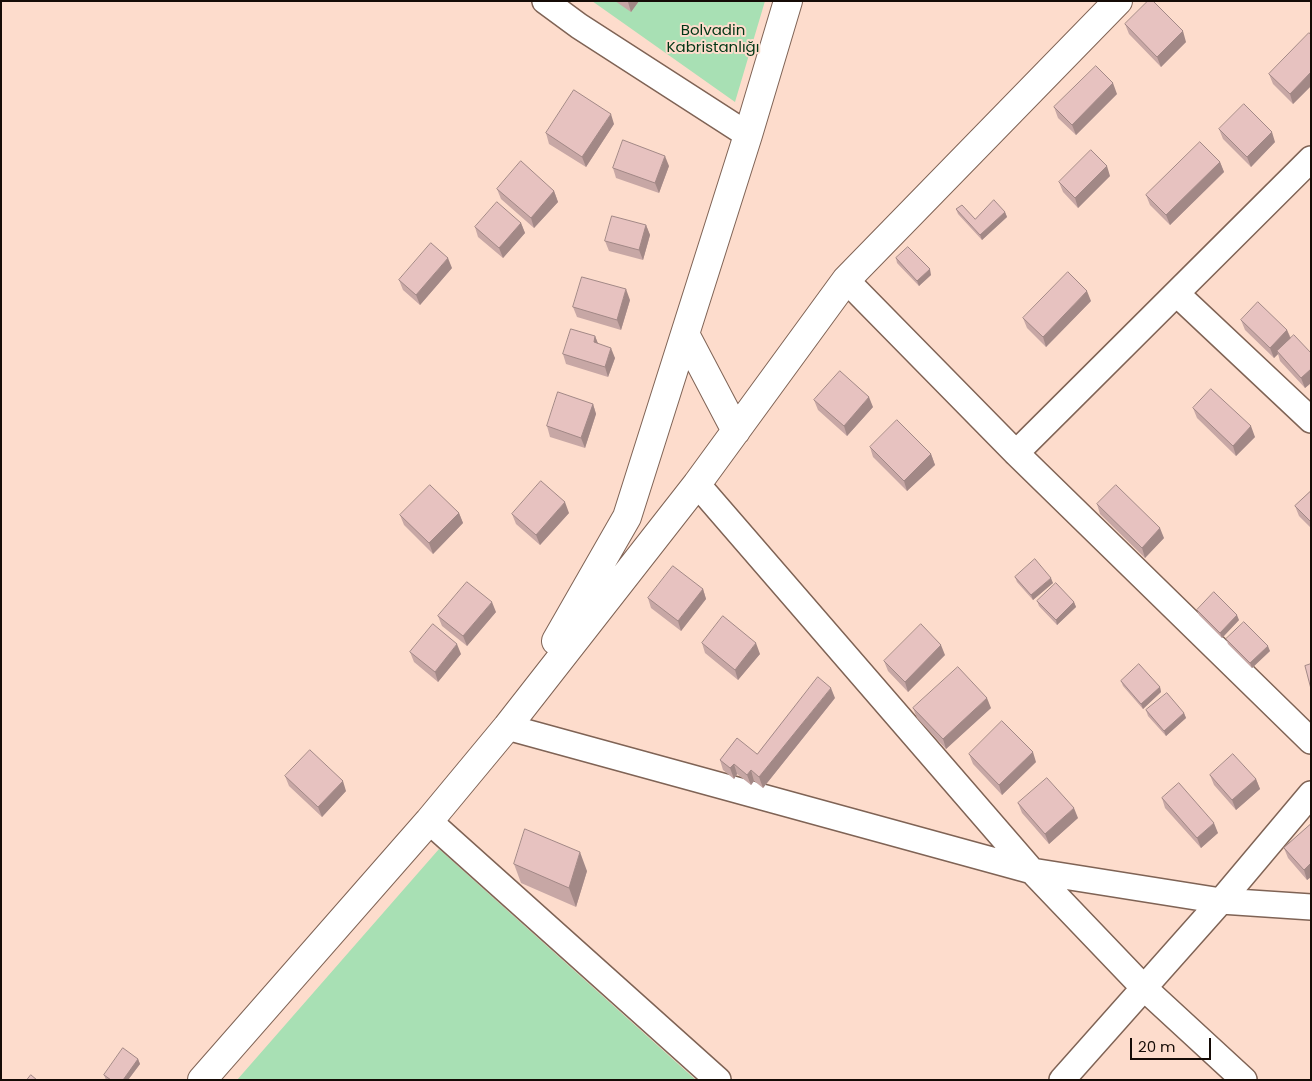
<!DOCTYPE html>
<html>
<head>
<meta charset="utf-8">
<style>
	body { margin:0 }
	#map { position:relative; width:1312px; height:1081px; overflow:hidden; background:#fddccc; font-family:Poppins,sans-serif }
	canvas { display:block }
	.frame { position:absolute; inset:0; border:2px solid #150b06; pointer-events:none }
	.scale { position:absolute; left:1130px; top:1038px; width:81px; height:22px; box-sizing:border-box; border:2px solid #150b06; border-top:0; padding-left:6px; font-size:15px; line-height:18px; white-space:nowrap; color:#150b06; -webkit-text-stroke:4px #fddccc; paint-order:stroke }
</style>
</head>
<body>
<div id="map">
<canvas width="1312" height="1081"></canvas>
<div class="frame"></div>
<div class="scale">20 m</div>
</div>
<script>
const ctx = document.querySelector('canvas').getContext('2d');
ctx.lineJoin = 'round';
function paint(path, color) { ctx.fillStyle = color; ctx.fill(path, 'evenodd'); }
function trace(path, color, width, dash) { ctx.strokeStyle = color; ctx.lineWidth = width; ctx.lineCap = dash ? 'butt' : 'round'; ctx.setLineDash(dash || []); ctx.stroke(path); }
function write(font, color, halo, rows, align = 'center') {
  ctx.font = font + ' Poppins,sans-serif'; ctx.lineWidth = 4; ctx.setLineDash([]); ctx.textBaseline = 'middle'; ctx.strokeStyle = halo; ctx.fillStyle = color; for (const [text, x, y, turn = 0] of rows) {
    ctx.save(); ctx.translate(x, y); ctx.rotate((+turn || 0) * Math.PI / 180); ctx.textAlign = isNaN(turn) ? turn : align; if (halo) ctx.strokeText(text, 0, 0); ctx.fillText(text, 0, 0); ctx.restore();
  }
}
paint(new Path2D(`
	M 592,1 L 765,1 L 735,102 Z
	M 439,849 L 696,1080 L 237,1080 Z`), '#a8e0b4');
const minor = new Path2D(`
	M 545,1 L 579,26 L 748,135
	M 846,280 L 1016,453 L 1311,741
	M 1177,294 L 1311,420
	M 1016,453 L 1311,159
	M 697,484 L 1032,871 L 1143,987 L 1244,1080
	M 507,727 L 1032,871 L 1221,901 L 1311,907
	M 429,821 L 718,1080
	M 1062,1080 L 1221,901 L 1311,794`);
const tertiary = new Path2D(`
	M 685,334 L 736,431
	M 556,641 L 627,517 L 748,135 L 788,1
	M 202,1080 L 429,821 L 507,727 L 697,484 L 846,280 L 1118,1`);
trace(minor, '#7f6355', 28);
trace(tertiary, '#7f6355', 30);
trace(minor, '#fff', 25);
trace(tertiary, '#fff', 28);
paint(new Path2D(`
	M 615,1 L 639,1 L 631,12 Z
	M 1125,24 L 1186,42 L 1161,67 L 1129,34 Z
	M 1311,34 L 1311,86 L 1293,104 L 1273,84 L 1269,74 Z
	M 1117,94 L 1076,135 L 1058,118 L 1054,107 Z
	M 614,124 L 586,167 L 549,144 L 546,133 Z
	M 1219,129 L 1275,142 L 1251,167 L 1223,139 Z
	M 1220,162 L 1224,172 L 1170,225 L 1150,205 L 1146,195 Z
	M 669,166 L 659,193 L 616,178 L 613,168 Z
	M 1110,176 L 1078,208 L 1063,192 L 1059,182 Z
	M 497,189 L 554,191 L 558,202 L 534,228 L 501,199 Z
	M 956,209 L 975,219 L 1005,212 L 1007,217 L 982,240 L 958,214 Z
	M 521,223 L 525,233 L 503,258 L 478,237 L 475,227 Z
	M 646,225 L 650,235 L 643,260 L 609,251 L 605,241 Z
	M 896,258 L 931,275 L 919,286 L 897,263 Z
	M 452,268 L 420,305 L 403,290 L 399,280 Z
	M 630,300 L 621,330 L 577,317 L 573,307 Z
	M 1091,301 L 1046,347 L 1027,328 L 1023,318 Z
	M 1241,320 L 1287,330 L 1291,338 L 1311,353 L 1311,383 L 1305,388 L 1280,361 L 1278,354 L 1274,358 L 1245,330 Z
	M 595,336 L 598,344 L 615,358 L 608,377 L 566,364 L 563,354 Z
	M 814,400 L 873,407 L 847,436 L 818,410 Z
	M 593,404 L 596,414 L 585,448 L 550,437 L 547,426 Z
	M 1193,408 L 1255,437 L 1236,456 L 1197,418 Z
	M 870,447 L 931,454 L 935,465 L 907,491 L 873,457 Z
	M 1311,491 L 1311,528 L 1299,516 L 1295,506 Z
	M 1097,504 L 1164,538 L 1145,558 L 1100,514 Z
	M 459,513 L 463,523 L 433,554 L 404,525 L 400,515 Z
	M 569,513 L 540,545 L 516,524 L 512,514 Z
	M 1015,577 L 1053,583 L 1033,600 L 1017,582 Z
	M 703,589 L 706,599 L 681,631 L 651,608 L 648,598 Z
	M 1037,601 L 1074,602 L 1076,607 L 1057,625 L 1039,606 Z
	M 1197,610 L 1239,620 L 1222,638 L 1199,615 Z
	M 496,612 L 467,646 L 442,626 L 438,616 Z
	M 1226,639 L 1270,651 L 1252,668 L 1228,644 Z
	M 702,643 L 760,654 L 738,680 L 705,653 Z
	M 410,652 L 461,654 L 438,682 L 414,662 Z
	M 945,655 L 908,692 L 888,671 L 884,661 Z
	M 1121,681 L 1160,687 L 1161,692 L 1143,709 L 1123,686 Z
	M 835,698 L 763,788 L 754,781 L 751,785 L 737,774 L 734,779 L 723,770 L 720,760 L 757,754 Z
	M 913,708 L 991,708 L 946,749 L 917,718 Z
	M 1146,710 L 1184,713 L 1186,718 L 1166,736 L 1148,716 Z
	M 969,754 L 1036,762 L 1002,795 L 973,764 Z
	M 1210,775 L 1256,779 L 1260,789 L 1236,810 L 1214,785 Z
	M 285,776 L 346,791 L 322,817 L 289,786 Z
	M 1162,798 L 1218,833 L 1201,848 L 1165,808 Z
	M 1018,803 L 1078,818 L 1049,844 L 1022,813 Z
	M 1311,824 L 1311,877 L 1307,880 L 1288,858 L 1284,848 Z
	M 514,864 L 587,871 L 576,907 L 521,883 Z
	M 138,1059 L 140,1064 L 128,1080 L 106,1080 L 104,1075 Z`), '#c7a7a5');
paint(new Path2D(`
	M 628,1 L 639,1 L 631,12 L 628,2 Z
	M 1183,31 L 1186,42 L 1161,67 L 1157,57 Z
	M 1311,72 L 1311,86 L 1293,104 L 1290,94 Z
	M 1113,83 L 1117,94 L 1076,135 L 1072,125 Z
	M 611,114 L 614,124 L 586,167 L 582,157 Z
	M 1272,132 L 1275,142 L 1251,167 L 1247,157 Z
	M 665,156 L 669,166 L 659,193 L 655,183 Z
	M 1220,162 L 1224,172 L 1170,225 L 1166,215 Z
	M 1107,166 L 1110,176 L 1078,208 L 1075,198 Z
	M 554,191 L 558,202 L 534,228 L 531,218 Z
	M 1005,212 L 1007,217 L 982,240 L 980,235 Z
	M 521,223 L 525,233 L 503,258 L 499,248 Z
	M 646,225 L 650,235 L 643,260 L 639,250 Z
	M 448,258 L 452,268 L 420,305 L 416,295 Z
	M 930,269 L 931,275 L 919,286 L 917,281 Z
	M 626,289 L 630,300 L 621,330 L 617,320 Z
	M 1087,291 L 1091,301 L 1046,347 L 1043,337 Z
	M 1287,330 L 1291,340 L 1277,351 L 1278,354 L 1274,358 L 1270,348 Z
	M 595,336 L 599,346 L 594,342 Z
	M 611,348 L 615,358 L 608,377 L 605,367 Z
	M 1311,369 L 1311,383 L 1305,388 L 1301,378 Z
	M 869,397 L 873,407 L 847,436 L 844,426 Z
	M 593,404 L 596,414 L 585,448 L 581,438 Z
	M 1251,426 L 1255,437 L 1236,456 L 1233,446 Z
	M 931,454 L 935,465 L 907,491 L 904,481 Z
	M 565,502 L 569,513 L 540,545 L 536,535 Z
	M 459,513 L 463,523 L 433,554 L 429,543 Z
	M 1160,528 L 1164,538 L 1145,558 L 1142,548 Z
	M 1051,578 L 1053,583 L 1033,600 L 1031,595 Z
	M 703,589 L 706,599 L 681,631 L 678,621 Z
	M 492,602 L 496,612 L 467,646 L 463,636 Z
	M 1074,602 L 1076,607 L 1057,625 L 1056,620 Z
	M 1237,615 L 1239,620 L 1222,638 L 1220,633 Z
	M 756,643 L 760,654 L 738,680 L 735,670 Z
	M 457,644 L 461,654 L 438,682 L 435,672 Z
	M 941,645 L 945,655 L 908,692 L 905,682 Z
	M 1268,646 L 1270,651 L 1252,668 L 1250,663 Z
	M 1160,687 L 1161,692 L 1143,709 L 1141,704 Z
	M 831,688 L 835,698 L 763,788 L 759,777 Z
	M 987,698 L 991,708 L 946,749 L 943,739 Z
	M 1184,713 L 1186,718 L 1166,736 L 1164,731 Z
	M 1033,752 L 1036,762 L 1002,795 L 999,785 Z
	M 734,764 L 737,774 L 734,779 L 730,768 Z
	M 751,770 L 754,781 L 751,785 L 747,775 Z
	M 1256,779 L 1260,789 L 1236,810 L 1232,800 Z
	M 343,781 L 346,791 L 322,817 L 318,807 Z
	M 1074,808 L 1078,818 L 1049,844 L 1045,834 Z
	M 1214,823 L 1218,833 L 1201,848 L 1197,838 Z
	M 580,852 L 587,871 L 576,907 L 569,888 Z
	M 1311,863 L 1311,877 L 1307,880 L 1304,870 Z
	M 138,1059 L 140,1064 L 128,1080 L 123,1080 Z`), '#a28886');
const building = new Path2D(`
	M 1148,1 L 1153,1 L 1183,31 L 1157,57 L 1125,24 Z
	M 1309,33 L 1311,34 L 1311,72 L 1290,94 L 1269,74 Z
	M 1096,66 L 1113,83 L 1072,125 L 1054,107 Z
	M 574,90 L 611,114 L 582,157 L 546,133 Z
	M 1244,104 L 1272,132 L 1247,157 L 1219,129 Z
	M 623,140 L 665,156 L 655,183 L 613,168 Z
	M 1200,142 L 1220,162 L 1166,215 L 1146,195 Z
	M 1091,150 L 1107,166 L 1075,198 L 1059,182 Z
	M 521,161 L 554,191 L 531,218 L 497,189 Z
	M 994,200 L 1005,212 L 980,235 L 956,209 L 962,205 L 975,219 Z
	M 497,202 L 521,223 L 499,248 L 475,227 Z
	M 612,216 L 646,225 L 639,250 L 605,241 Z
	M 431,243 L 448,258 L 416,295 L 399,280 Z
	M 908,247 L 930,269 L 917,281 L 896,258 Z
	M 1068,272 L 1087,291 L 1043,337 L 1023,318 Z
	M 582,277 L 626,289 L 617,320 L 573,307 Z
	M 1258,302 L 1287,330 L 1270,348 L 1241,320 Z
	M 571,329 L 595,336 L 594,342 L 611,348 L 605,367 L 563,354 Z
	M 1294,335 L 1311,353 L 1311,369 L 1301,378 L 1277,351 Z
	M 840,371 L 869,397 L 844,426 L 814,400 Z
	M 1211,389 L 1251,426 L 1233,446 L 1193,408 Z
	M 558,392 L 593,404 L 581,438 L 547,426 Z
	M 897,420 L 931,454 L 904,481 L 870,447 Z
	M 541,481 L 565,502 L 536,535 L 512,514 Z
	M 430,485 L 459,513 L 429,543 L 400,515 Z
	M 1116,485 L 1160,528 L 1142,548 L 1097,504 Z
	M 1311,491 L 1311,522 L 1295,506 Z
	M 1035,559 L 1051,578 L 1031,595 L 1015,577 Z
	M 673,566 L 703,589 L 678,621 L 648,598 Z
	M 467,582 L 492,602 L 463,636 L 438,616 Z
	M 1056,583 L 1074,602 L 1056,620 L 1037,601 Z
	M 1214,592 L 1237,615 L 1220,633 L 1197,610 Z
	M 723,616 L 756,643 L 735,670 L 702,643 Z
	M 1244,622 L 1268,646 L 1250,663 L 1226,639 Z
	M 433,624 L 457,644 L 435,672 L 410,652 Z
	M 921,624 L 941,645 L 905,682 L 884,661 Z
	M 1139,664 L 1160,687 L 1141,704 L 1121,681 Z
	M 1311,664 L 1311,689 L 1305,666 Z
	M 958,667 L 987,698 L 943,739 L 913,708 Z
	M 818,677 L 831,688 L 759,777 L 751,770 L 747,775 L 734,764 L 730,768 L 720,760 L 737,738 L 757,754 Z
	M 1167,693 L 1184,713 L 1164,731 L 1146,710 Z
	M 1002,721 L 1033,752 L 999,785 L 969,754 Z
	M 310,750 L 343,781 L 318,807 L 285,776 Z
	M 1233,754 L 1256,779 L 1232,800 L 1210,775 Z
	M 1047,778 L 1074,808 L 1045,834 L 1018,803 Z
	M 1179,783 L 1214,823 L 1197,838 L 1162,798 Z
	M 1311,824 L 1311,863 L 1304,870 L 1284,848 Z
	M 525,829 L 580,852 L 569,888 L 514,864 Z
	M 123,1048 L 138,1059 L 123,1080 L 111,1080 L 104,1075 Z
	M 31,1075 L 37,1080 L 27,1080 Z`);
paint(building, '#e7c2c0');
trace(building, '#a28886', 1);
write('15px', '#003615', '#fddccc', [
	["Bolvadin",713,31],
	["Kabristanlığı",713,48]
]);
</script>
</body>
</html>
